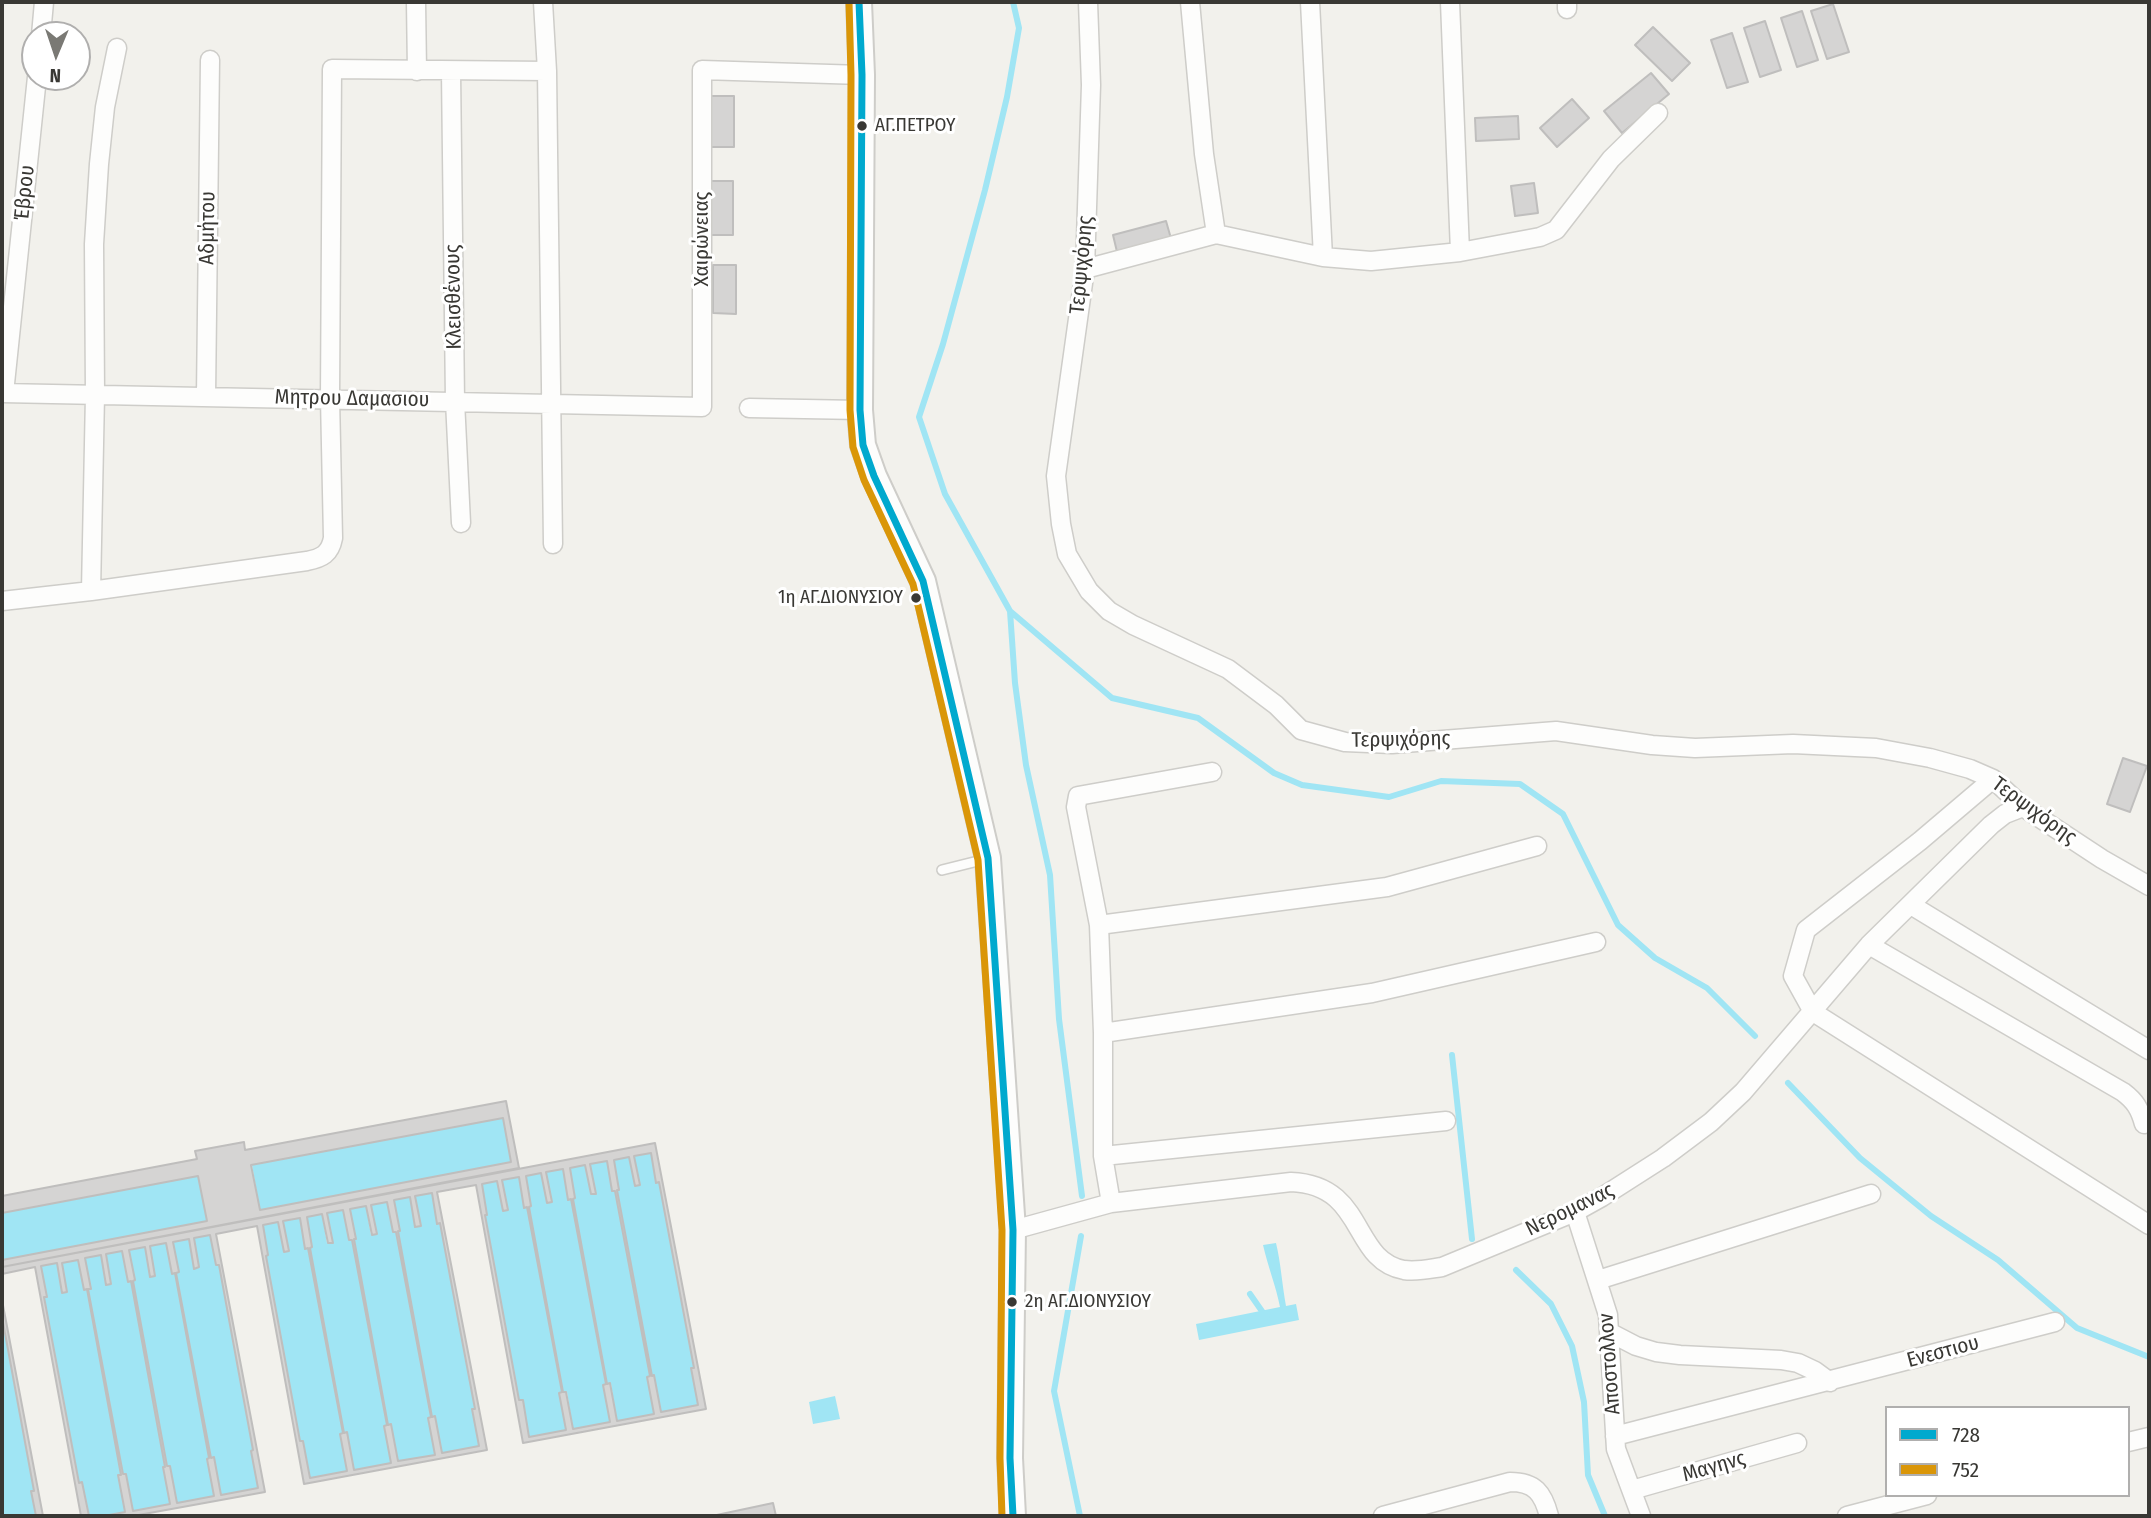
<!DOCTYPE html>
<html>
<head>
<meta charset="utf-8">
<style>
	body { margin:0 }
	#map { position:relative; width:2151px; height:1518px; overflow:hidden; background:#f2f1ec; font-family:"Fira Sans Condensed",sans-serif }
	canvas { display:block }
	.frame { position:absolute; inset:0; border:4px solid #393834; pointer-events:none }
	.legend { position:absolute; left:1885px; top:1406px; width:245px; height:91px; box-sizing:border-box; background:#fff; border:2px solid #b0afae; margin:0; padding:9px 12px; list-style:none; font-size:21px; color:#393834 }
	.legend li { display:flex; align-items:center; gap:14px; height:35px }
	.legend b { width:35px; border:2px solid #b0afae }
	.north { position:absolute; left:21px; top:21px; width:70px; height:70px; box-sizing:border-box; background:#fff; border:2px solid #b0afae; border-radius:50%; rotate:182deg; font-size:19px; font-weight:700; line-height:28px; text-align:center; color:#393834 }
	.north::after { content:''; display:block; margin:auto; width:24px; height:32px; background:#7a7974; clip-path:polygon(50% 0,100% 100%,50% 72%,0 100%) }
</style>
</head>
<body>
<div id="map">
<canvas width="2151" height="1518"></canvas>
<div class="frame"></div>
<ul class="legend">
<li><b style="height:9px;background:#00a9ce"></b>728</li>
<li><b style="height:9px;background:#da9608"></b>752</li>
</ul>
<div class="north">N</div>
</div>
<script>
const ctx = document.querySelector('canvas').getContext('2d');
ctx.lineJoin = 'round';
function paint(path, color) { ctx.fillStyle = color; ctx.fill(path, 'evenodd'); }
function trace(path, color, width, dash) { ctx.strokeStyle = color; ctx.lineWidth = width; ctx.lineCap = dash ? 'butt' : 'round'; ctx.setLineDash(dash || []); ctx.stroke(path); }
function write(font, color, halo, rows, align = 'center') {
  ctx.font = font + ' "Fira Sans Condensed",sans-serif'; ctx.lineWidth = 6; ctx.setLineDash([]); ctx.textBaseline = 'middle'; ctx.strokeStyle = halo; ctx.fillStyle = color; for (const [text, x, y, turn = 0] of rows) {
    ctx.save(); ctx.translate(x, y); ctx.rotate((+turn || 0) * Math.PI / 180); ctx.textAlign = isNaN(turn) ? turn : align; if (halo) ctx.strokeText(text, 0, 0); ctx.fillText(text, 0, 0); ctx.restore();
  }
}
paint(new Path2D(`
	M 503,1118 L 511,1162 L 260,1210 L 252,1165 Z
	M 651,1153 L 656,1183 L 659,1182 L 694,1368 L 691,1369 L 698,1405 L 661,1412 L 654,1376 L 652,1376 L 617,1190 L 619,1189 L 614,1160 L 629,1157 L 635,1186 L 639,1185 L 634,1156 Z
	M 607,1161 L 612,1191 L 615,1191 L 650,1376 L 647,1377 L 654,1414 L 617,1421 L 611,1384 L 607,1384 L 573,1199 L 575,1198 L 570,1168 L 585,1165 L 591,1194 L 595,1194 L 590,1164 Z
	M 563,1169 L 568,1199 L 571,1199 L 606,1384 L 603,1385 L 610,1422 L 573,1429 L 567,1392 L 563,1392 L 529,1207 L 531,1206 L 526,1176 L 541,1173 L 547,1203 L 552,1201 L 546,1172 Z
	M 198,1176 L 207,1221 L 2,1260 L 2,1213 Z
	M 519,1177 L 524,1207 L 527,1207 L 562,1392 L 559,1394 L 566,1430 L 529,1437 L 523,1400 L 519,1400 L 485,1215 L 487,1214 L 482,1184 L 497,1181 L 503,1211 L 508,1209 L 502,1180 Z
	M 432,1193 L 437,1224 L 440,1223 L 475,1409 L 472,1410 L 479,1446 L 442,1453 L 435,1417 L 432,1417 L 398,1232 L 400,1230 L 394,1200 L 410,1197 L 416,1227 L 421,1226 L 415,1196 Z
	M 387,1202 L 396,1232 L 431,1417 L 428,1418 L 435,1455 L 398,1461 L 391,1425 L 388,1425 L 354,1239 L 356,1239 L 350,1209 L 366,1206 L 371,1235 L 376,1234 L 371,1205 Z
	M 343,1210 L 349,1240 L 352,1240 L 387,1425 L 384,1426 L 391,1463 L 354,1470 L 347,1433 L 344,1433 L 310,1248 L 312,1247 L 307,1217 L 322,1214 L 327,1243 L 332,1243 L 327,1213 Z
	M 300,1218 L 305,1248 L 308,1248 L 343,1433 L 340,1434 L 347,1471 L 310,1478 L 303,1441 L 300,1441 L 266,1256 L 268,1255 L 263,1225 L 278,1222 L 284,1252 L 288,1250 L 283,1221 Z
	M 210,1235 L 216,1265 L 219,1265 L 253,1450 L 251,1451 L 258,1488 L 221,1495 L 211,1458 L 176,1273 L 179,1272 L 173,1242 L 189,1239 L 195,1268 L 199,1267 L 194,1238 Z
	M 166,1243 L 175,1273 L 209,1458 L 207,1459 L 214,1496 L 177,1503 L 170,1466 L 167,1466 L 133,1281 L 135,1280 L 129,1250 L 145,1247 L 151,1277 L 155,1275 L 150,1246 Z
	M 1276,1243 C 1281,1264 1282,1284 1286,1306 L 1296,1304 L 1299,1320 L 1199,1340 L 1196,1324 L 1280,1307 C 1276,1286 1268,1267 1263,1245 Z
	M 122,1251 L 128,1281 L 131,1281 L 165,1467 L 163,1468 L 170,1504 L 133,1511 L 126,1474 L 123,1474 L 88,1289 L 91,1288 L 85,1258 L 101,1255 L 106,1284 L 111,1284 L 106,1254 Z
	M 78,1260 L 84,1289 L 87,1289 L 121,1475 L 119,1475 L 125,1512 L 104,1516 L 89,1516 L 82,1482 L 79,1483 L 44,1297 L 47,1296 L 41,1266 L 57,1263 L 62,1293 L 67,1292 L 62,1263 Z
	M 2,1317 L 34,1491 L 31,1492 L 36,1516 L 2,1516 Z
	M 835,1396 L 840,1419 L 813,1424 L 809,1402 Z`), '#a0e5f4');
trace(new Path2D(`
	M 1013,2 L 1019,28 L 1007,97 L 985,190 L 943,344 L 919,417 L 945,494 L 1010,611 L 1015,683 L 1026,765 L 1050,875 L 1059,1019 L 1082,1196
	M 1010,611 L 1112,698 L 1198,718 L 1274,773 L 1302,785 L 1389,797 L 1441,781 L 1520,784 L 1563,814 L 1618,925 L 1655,958 L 1707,988 L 1755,1036
	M 1452,1055 L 1472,1239
	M 1788,1083 L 1860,1158 L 1931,1216 L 1998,1260 L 2077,1328 L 2149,1357
	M 1516,1270 L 1551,1304 L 1572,1346 L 1584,1402 L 1588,1475 L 1605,1516
	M 1250,1294 L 1266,1317
	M 1080,1516 L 1054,1391 L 1081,1236`), '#a0e5f4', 6);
const building = new Path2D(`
	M 1833,4 L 1849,52 L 1827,59 L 1811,11 Z
	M 1802,11 L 1818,60 L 1797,67 L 1781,18 Z
	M 1765,21 L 1781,70 L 1760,77 L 1744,28 Z
	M 1653,27 L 1690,63 L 1672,81 L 1635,45 Z
	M 1732,33 L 1748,82 L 1727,88 L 1711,40 Z
	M 1651,73 L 1669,94 L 1622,133 L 1604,111 Z
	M 711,96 L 734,96 L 734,147 L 711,147 Z
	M 1572,99 L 1589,118 L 1557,147 L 1540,128 Z
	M 1518,116 L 1519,139 L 1476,141 L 1475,118 Z
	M 708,181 L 733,181 L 733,235 L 708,235 Z
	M 1534,183 L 1538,213 L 1515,216 L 1511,186 Z
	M 1166,221 L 1172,242 L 1118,256 L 1113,235 Z
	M 713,265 L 736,265 L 736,314 L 713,313 Z
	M 2123,758 L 2147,766 L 2130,812 L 2107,804 Z
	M 506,1101 L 519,1168 L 2,1267 L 2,1260 L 207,1221 L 198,1176 L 2,1213 L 2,1196 L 197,1159 L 195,1151 L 244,1142 L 245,1150 ZM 503,1118 L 511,1162 L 260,1210 L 251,1165 Z
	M 655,1143 L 706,1409 L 523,1443 L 476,1185 L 437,1192 L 487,1450 L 304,1484 L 257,1226 L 216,1234 L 265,1492 L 133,1516 L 104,1516 L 125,1512 L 118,1475 L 121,1475 L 87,1289 L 84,1290 L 78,1260 L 62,1263 L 67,1292 L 62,1293 L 57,1263 L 41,1266 L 47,1297 L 44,1297 L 79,1483 L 82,1482 L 89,1516 L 81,1516 L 35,1267 L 2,1274 L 2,1267 ZM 651,1153 L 656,1183 L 659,1182 L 694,1368 L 691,1368 L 698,1405 L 661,1412 L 654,1375 L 652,1376 L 617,1190 L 619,1190 L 614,1160 L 629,1157 L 635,1186 L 640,1185 L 634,1156 ZM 607,1161 L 612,1191 L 615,1191 L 650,1376 L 647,1377 L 654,1414 L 617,1421 L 610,1383 L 607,1384 L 573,1199 L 575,1198 L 570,1168 L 585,1165 L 591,1194 L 596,1194 L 590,1164 ZM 563,1169 L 568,1200 L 571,1199 L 606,1384 L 603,1385 L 610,1422 L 573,1429 L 566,1392 L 563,1392 L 529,1207 L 531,1206 L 526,1176 L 541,1173 L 547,1203 L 552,1202 L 546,1172 ZM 519,1177 L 524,1208 L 527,1207 L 562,1392 L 559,1393 L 566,1430 L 529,1437 L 523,1400 L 519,1400 L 485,1215 L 487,1215 L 482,1184 L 497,1181 L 503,1211 L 508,1210 L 502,1180 ZM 432,1193 L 437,1224 L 440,1223 L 475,1409 L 472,1409 L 479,1446 L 442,1453 L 435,1416 L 432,1417 L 398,1231 L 400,1231 L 394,1200 L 410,1197 L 415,1227 L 421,1226 L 415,1196 ZM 387,1202 L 393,1232 L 396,1232 L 431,1417 L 428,1418 L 435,1455 L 398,1461 L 391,1424 L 388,1425 L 354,1239 L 356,1239 L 350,1209 L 366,1206 L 372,1235 L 377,1234 L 371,1205 ZM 343,1210 L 349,1240 L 352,1240 L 387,1425 L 384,1426 L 391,1463 L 354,1470 L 347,1432 L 344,1433 L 310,1248 L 312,1247 L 307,1217 L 322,1214 L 328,1243 L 333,1243 L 327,1213 ZM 300,1218 L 305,1249 L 308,1248 L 343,1433 L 340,1434 L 347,1471 L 310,1478 L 303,1441 L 300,1441 L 266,1256 L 268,1255 L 263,1225 L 278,1222 L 284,1252 L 289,1251 L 283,1221 ZM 210,1235 L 216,1265 L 219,1265 L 253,1450 L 251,1451 L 258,1488 L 221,1495 L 214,1457 L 211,1458 L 176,1273 L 179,1272 L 173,1242 L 189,1239 L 194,1269 L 199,1267 L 194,1238 ZM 166,1243 L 172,1274 L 175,1273 L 209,1458 L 207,1459 L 214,1496 L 177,1503 L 170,1466 L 167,1466 L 133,1281 L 135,1280 L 129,1250 L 145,1247 L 150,1277 L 155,1276 L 150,1246 ZM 122,1251 L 128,1282 L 131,1281 L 165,1467 L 163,1467 L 170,1504 L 133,1511 L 126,1474 L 123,1474 L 88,1289 L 91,1289 L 85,1258 L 101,1255 L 106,1285 L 111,1284 L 106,1254 Z
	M 2,1300 L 43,1516 L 36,1516 L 31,1491 L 34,1491 L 2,1317 Z
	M 773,1503 L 776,1516 L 712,1516 Z`);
paint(building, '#d5d4d3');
trace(building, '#bfbebd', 2);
const lane = new Path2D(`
	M 942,870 L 986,859`);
const street = new Path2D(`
	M 416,2 L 417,71
	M 543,2 L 547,71 L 553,544
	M 1088,2 L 1091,85 L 1085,269 L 1056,476 L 1061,524 L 1067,554 L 1089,591 L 1109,611 L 1133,625 L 1228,669 L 1276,705 L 1301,730 L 1345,742 L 1392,744 L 1556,731 L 1652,745 L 1695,748 L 1793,744 L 1876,748 L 1930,758 L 1970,769 L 1993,779 L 2023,807 L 2102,859 L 2149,886
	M 1190,2 L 1204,154 L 1216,234 L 1323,257 L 1371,261 L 1460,252 L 1540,237 L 1556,230 L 1611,159 L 1658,113
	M 1310,2 L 1323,257
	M 1450,2 L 1460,252
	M 1567,2 L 1567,9
	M 41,35 L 44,2
	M 451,72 L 455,401 L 461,523
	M 1085,269 L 1216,234
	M 2,393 L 702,407 L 702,70 L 862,75
	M 4,393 L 37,77
	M 206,396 L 210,60
	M 749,408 L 860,410
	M 91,591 L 95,395 L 94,244 L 99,164 L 105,107 L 117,48
	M 2,601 L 91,591 L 307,561 C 322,558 330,554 333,538 L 330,398 L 332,69 L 547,71
	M 1993,779 L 1920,841 L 1806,930 L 1793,976 L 1813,1012 L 2149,1225
	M 1911,905 L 2149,1050
	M 1099,925 L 1387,887 L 1537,846
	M 1869,945 L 2123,1092 C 2135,1101 2140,1109 2144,1124
	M 1103,1033 L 1372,993 L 1596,942
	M 1103,1156 L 1446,1121
	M 1111,1203 L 1103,1156 L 1103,1033 L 1099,925 L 1076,807 L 1078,796 L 1212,772
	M 1575,1212 L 1608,1315 L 1616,1449 L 1641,1516
	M 1013,1230 L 1111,1203 L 1291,1182 C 1367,1185 1350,1260 1404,1270 C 1417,1272 1429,1269 1442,1267 L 1575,1212 L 1602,1197 L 1663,1158 L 1711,1122 L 1743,1092 L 1869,945 L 1991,825 L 2005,814 L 2023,807
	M 1598,1280 L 1871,1194
	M 1609,1332 L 1636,1346 L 1656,1352 L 1680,1355 L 1781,1360 L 1798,1363 L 1815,1371 L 1830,1382
	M 1615,1436 L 2055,1322
	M 2128,1442 L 2149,1437
	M 1632,1490 L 1797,1443
	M 1383,1516 L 1510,1482 C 1535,1482 1543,1493 1549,1516
	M 1847,1516 L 1927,1495`);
const secondary = new Path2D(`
	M 859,2 L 862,75 L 860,410 L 863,445 L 874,476 L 923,581 L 988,858 L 1013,1230 L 1010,1458 L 1013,1516`);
trace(lane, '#cecdc9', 12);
trace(street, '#cecdc9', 21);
trace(secondary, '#cecdc9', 28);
trace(lane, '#fdfdfc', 9);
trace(street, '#fdfdfc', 18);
trace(secondary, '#fdfdfc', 24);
trace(new Path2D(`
	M 859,2 L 862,75 L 860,410 L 863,445 L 874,476 L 923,581 L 988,858 L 1013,1230 L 1010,1458 L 1013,1516`), '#00a9ce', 7);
trace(new Path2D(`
	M 849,2 L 851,75 L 850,410 L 853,447 L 864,480 L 913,584 L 978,860 L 1002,1230 L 1000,1458 L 1002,1516`), '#da9608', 7);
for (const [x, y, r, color] of [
	[862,126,6,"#393834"],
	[916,598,6,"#393834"],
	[1012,1302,6,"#393834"]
]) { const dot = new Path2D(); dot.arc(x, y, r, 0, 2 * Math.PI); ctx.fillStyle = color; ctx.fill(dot); trace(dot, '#fff', 2.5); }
write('19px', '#393834', '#fff', [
	["ΑΓ.ΠΕΤΡΟΥ",875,126],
	["1η ΑΓ.ΔΙΟΝΥΣΙΟΥ",903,598,"right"],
	["2η ΑΓ.ΔΙΟΝΥΣΙΟΥ",1025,1302]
], 'left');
write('21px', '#393834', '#fff', [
	["Έβρου",25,193,-84],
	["Αδμήτου",208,228,-89],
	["Χαιρώνειας",702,239,-90],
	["Τερψιχόρης",1082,265,-85],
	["Κλεισθένους",454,297,-91],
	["Μητρου Δαμασιου",352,399,1],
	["Τερψιχόρης",1401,740,-1],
	["Τερψιχόρης",2034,811,36],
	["Νερομανας",1570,1210,-26],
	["Ενεστιου",1943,1352,-15],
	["Αποστολλον",1610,1364,-94],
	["Μαγηνς",1714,1467,-16]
]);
</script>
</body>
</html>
